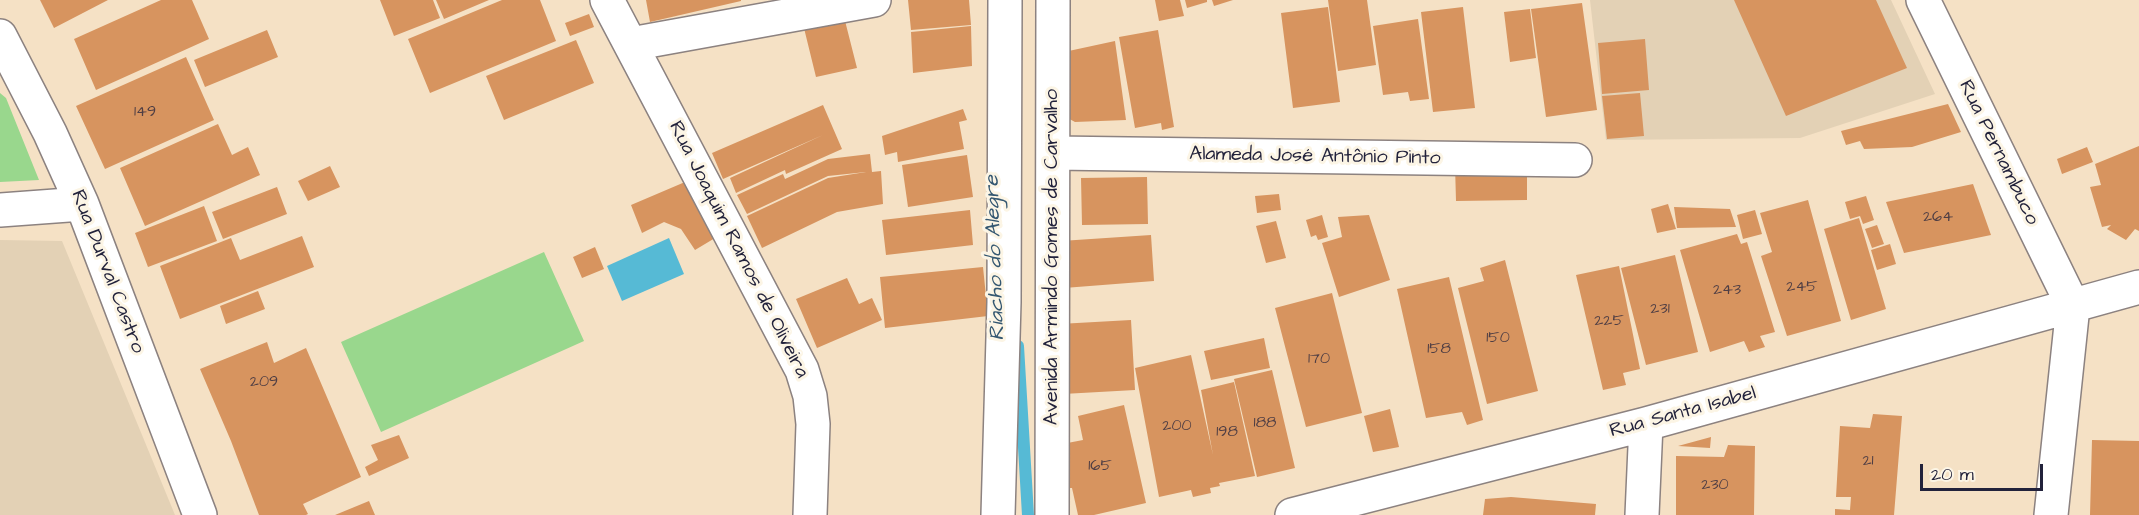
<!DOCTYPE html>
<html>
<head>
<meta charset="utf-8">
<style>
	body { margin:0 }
	#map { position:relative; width:2139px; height:515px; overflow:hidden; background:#f5e1c5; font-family:"Architects Daughter",sans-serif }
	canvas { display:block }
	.scale { position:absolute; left:1920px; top:464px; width:123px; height:27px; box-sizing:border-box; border:3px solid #22223b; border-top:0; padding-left:8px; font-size:18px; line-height:21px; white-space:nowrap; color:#22223b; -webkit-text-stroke:4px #fcf5e5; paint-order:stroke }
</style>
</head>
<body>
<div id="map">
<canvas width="2139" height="515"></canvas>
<div class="scale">20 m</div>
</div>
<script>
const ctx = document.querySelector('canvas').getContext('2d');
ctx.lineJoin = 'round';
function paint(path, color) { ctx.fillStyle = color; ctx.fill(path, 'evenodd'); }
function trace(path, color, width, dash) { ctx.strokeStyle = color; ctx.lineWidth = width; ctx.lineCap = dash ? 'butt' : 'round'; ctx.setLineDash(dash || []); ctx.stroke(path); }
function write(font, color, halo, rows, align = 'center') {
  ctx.font = font + ' "Architects Daughter",sans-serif'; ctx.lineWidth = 6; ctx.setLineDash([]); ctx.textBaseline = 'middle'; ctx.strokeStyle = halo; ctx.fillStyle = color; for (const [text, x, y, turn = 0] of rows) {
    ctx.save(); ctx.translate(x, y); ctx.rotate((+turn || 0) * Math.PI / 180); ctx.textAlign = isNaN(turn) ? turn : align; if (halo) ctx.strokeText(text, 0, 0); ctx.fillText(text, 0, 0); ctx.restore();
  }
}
paint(new Path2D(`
	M 1590,0 L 1891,0 L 1935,94 L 1800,138 L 1606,140 Z
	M 0,240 L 62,241 L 175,515 L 0,515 Z`), '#e3d1b5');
paint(new Path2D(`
	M 0,93 L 6,98 L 39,180 L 0,182 Z
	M 544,252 L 584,341 L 381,432 L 341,342 Z`), '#99d78d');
paint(new Path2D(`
	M 669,238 L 684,274 L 622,301 L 607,266 Z`), '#56bad5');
trace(new Path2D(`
	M 1018,346 L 1028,515`), '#56bad5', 12);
paint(new Path2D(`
	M 40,0 L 108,0 L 54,28 Z
	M 161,0 L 192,0 L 209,39 L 96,90 L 74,39 Z
	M 380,0 L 433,0 L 440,18 L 394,36 Z
	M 436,0 L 489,0 L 444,19 Z
	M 502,0 L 540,0 L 556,41 L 430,93 L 408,39 Z
	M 646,0 L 741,0 L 741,1 L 650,22 Z
	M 908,0 L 969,0 L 971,25 L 911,30 Z
	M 1155,0 L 1180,0 L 1184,16 L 1159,21 Z
	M 1185,0 L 1207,0 L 1207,2 L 1187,8 Z
	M 1212,0 L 1233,0 L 1214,6 Z
	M 1328,0 L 1367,0 L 1376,65 L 1338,71 Z
	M 1734,0 L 1876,0 L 1907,68 L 1786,116 Z
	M 1582,3 L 1597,110 L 1546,117 L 1531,9 Z
	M 1328,7 L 1340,102 L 1293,108 L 1281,13 Z
	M 1463,7 L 1475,108 L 1433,112 L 1421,12 Z
	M 842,9 L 857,68 L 816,77 L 802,20 Z
	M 1530,9 L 1536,58 L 1510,62 L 1504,12 Z
	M 589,14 L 594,27 L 570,36 L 565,23 Z
	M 1418,19 L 1429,99 L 1410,101 L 1408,92 L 1383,95 L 1373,26 Z
	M 971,26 L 972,66 L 913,73 L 911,32 Z
	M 267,30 L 278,57 L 205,87 L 194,60 Z
	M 1158,30 L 1174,127 L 1162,130 L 1161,123 L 1135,128 L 1119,37 Z
	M 1645,39 L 1649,90 L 1602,94 L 1598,43 Z
	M 576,40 L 594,83 L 504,120 L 486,76 Z
	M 1115,41 L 1126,120 L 1075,122 L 1064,116 L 1064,52 Z
	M 186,57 L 214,120 L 105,169 L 76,106 Z
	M 1640,93 L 1644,136 L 1607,139 L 1602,96 Z
	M 1948,104 L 1961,132 L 1912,147 L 1864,149 L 1860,141 L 1846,145 L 1841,131 Z
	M 823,105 L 842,149 L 786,174 L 785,170 L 736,193 L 730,178 L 823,135 L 723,179 L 712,153 Z
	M 963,109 L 967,120 L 959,122 L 964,149 L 898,162 L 897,152 L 885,155 L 882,136 Z
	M 218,124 L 232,155 L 248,147 L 260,175 L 145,226 L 120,168 Z
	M 2139,146 L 2139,231 L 2135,229 L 2126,240 L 2107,229 L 2111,225 L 2102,227 L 2090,187 L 2101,185 L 2095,164 Z
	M 2087,147 L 2093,162 L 2062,174 L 2057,159 Z
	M 870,154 L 872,172 L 881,171 L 883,204 L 837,212 L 762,248 L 747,216 L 828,178 L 866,172 L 828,176 L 747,214 L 737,195 L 783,174 L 785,179 L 828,159 Z
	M 967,155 L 973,197 L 908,207 L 902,165 Z
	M 1527,164 L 1527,200 L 1456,201 L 1455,165 Z
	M 330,166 L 340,187 L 308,201 L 298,181 Z
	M 1147,177 L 1148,224 L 1082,225 L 1081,178 Z
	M 685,182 L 715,238 L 695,250 L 681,229 L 664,222 L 642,233 L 631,205 Z
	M 1973,184 L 1991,235 L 1904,253 L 1886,202 Z
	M 277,187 L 287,214 L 223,239 L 212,212 Z
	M 1279,194 L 1281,210 L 1257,213 L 1255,196 Z
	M 1866,196 L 1874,220 L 1863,224 L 1860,216 L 1850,219 L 1845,202 Z
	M 1808,200 L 1841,321 L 1787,336 L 1761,256 L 1772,252 L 1760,213 Z
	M 1668,204 L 1676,229 L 1657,233 L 1651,209 Z
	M 204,206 L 217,241 L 148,267 L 135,233 Z
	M 1674,207 L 1730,209 L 1736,227 L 1677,228 Z
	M 970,210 L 973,245 L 886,255 L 882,220 Z
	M 1755,210 L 1762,234 L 1743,239 L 1737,215 Z
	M 1322,215 L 1328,237 L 1318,240 L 1316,235 L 1311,237 L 1306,220 Z
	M 1369,215 L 1390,280 L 1339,297 L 1322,243 L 1342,237 L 1338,217 Z
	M 1859,218 L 1886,309 L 1851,320 L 1824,229 Z
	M 1276,221 L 1286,258 L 1266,263 L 1256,226 Z
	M 1877,225 L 1884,244 L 1872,248 L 1865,229 Z
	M 1737,234 L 1741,244 L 1747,242 L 1775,332 L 1760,336 L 1765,347 L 1749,352 L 1744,341 L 1710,352 L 1680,250 Z
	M 1151,235 L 1154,281 L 1064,288 L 1061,241 Z
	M 302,236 L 314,267 L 180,319 L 160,266 L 231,238 L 240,260 Z
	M 1890,244 L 1896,264 L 1877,270 L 1871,250 Z
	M 595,247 L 604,269 L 582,278 L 573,257 Z
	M 1675,255 L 1698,352 L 1646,365 L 1621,268 Z
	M 1505,260 L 1538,391 L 1487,404 L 1458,288 L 1484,281 L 1480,268 Z
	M 1619,266 L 1640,369 L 1623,373 L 1626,385 L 1603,390 L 1576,275 Z
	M 983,267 L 988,316 L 885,328 L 880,277 Z
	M 1449,277 L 1483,420 L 1467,425 L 1462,412 L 1426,418 L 1397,289 Z
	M 847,278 L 859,304 L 872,298 L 882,320 L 817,348 L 796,299 Z
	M 258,291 L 265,309 L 226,324 L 220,306 Z
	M 1332,293 L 1362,413 L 1306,427 L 1275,308 Z
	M 1131,320 L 1135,390 L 1063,394 L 1059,324 Z
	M 1264,338 L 1270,368 L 1211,380 L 1204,351 Z
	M 267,342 L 274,363 L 306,348 L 361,477 L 303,504 L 308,514 L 306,515 L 259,515 L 231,441 L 200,369 Z
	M 1191,355 L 1213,455 L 1201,390 L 1234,382 L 1255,476 L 1219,483 L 1220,486 L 1210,488 L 1211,493 L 1193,497 L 1191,490 L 1159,497 L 1135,368 Z
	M 1272,370 L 1295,468 L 1257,477 L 1234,379 Z
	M 1124,405 L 1146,503 L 1094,515 L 1078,515 L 1072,488 L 1067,488 L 1057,445 L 1083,440 L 1078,416 Z
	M 1390,409 L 1399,447 L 1373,452 L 1364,416 Z
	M 1873,414 L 1902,416 L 1894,515 L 1835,515 L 1835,509 L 1850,510 L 1851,497 L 1836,497 L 1840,426 L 1870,428 Z
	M 399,435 L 409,458 L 369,476 L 365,467 L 378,460 L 371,445 Z
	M 1711,437 L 1710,448 L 1678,446 Z
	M 2092,440 L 2139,441 L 2139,515 L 2090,515 Z
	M 1728,445 L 1755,446 L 1754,515 L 1676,515 L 1676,456 L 1724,457 Z
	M 1511,497 L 1596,504 L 1595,515 L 1483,515 L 1485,499 Z
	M 369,501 L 375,515 L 335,515 Z`), '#d7945f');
const minor = new Path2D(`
	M 607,0 L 802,370 L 810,396 L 813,424 L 810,515
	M 1923,0 L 2073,306
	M 0,36 L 50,133 L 82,204 L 200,515
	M 631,44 L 874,0
	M 1054,153 L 1575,160
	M 0,210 L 82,204
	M 998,515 L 1004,302 L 1005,0
	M 1052,515 L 1053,0
	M 1292,515 L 1646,424 L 2139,287
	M 1642,515 L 1646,424
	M 2051,515 L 2073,306`);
trace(minor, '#8c8280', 36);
trace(minor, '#fff', 33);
write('16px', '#4f3e44', null, [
	["149",145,113],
	["264",1938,218],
	["245",1802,288],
	["243",1727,291],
	["231",1660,310],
	["225",1609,322],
	["150",1498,339],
	["158",1439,350],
	["170",1319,360],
	["209",264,383],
	["188",1265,424],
	["200",1177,427],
	["198",1227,433],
	["21",1868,462],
	["165",1100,467],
	["230",1715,486]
]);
write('20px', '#22223b', '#fcf5e5', [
	["Rua Pernambuco",1998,153,64],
	["Alameda José Antônio Pinto",1315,157,1],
	["Rua Joaquim Ramos de Oliveira",738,250,63],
	["Avenida Armindo Gomes de Carvalho",1053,257,-90],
	["Rua Durval Castro",107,272,69],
	["Rua Santa Isabel",1683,413,-15]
]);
write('italic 21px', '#345771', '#fcf5e5', [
	["Riacho do Alegre",996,258,-92]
]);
</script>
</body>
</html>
